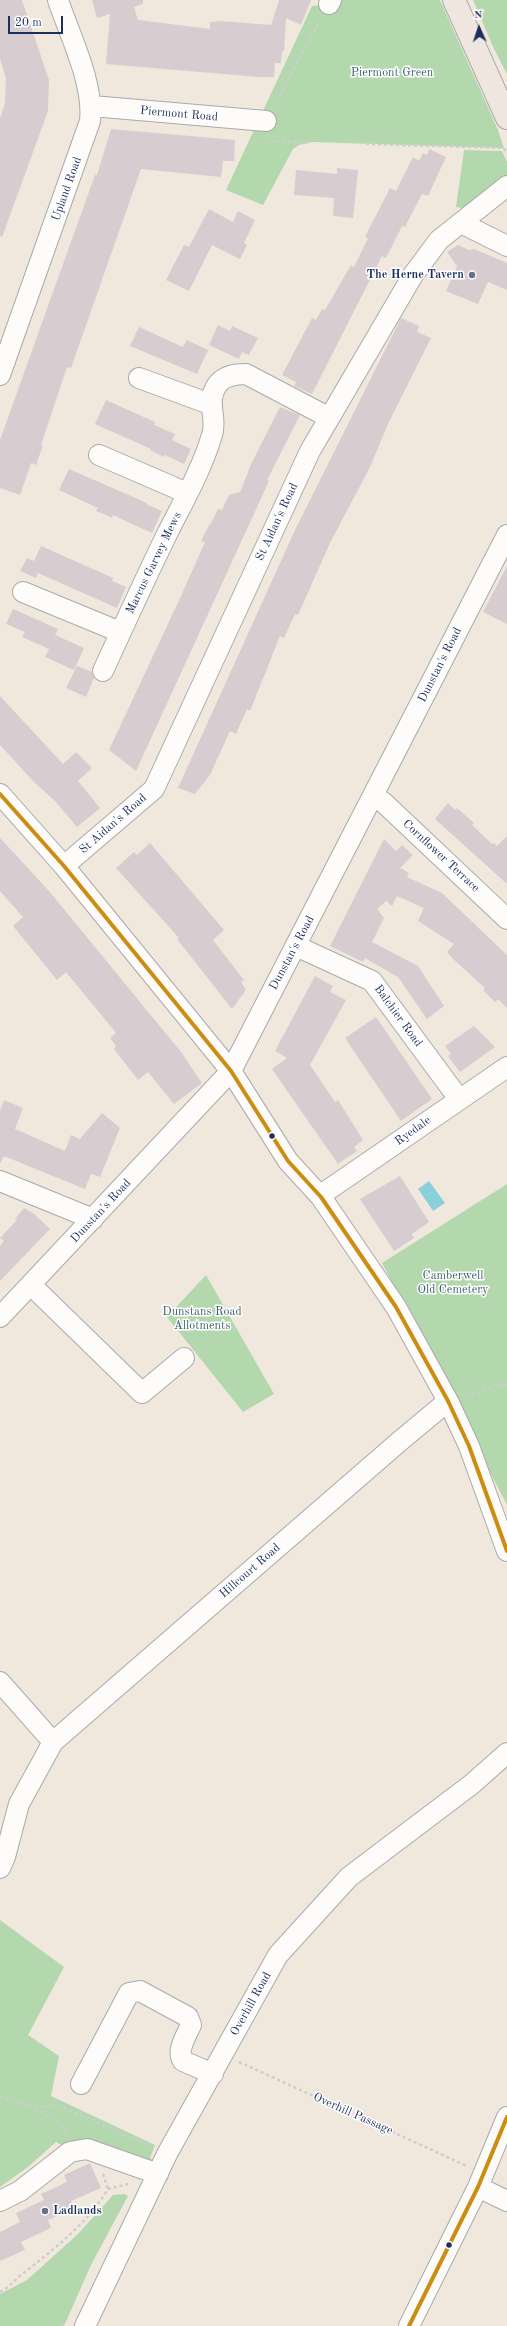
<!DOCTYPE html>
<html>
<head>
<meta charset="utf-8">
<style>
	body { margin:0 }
	#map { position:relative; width:507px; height:2326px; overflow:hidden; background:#f0e8dd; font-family:"Old Standard TT",serif }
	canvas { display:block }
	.north { position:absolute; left:459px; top:8px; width:40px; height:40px; -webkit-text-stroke:3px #fff; paint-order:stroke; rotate:357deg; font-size:11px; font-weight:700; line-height:16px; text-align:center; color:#1b2f5e }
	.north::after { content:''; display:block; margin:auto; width:14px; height:18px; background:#1b2f5e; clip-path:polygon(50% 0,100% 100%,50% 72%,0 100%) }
	.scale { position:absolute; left:8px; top:16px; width:55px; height:18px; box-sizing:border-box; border:2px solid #1b2f5e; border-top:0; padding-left:5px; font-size:12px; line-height:14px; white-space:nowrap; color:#1b2f5e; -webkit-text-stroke:3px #fff; paint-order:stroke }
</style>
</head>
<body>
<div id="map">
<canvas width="507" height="2326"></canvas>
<div class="north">N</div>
<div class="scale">20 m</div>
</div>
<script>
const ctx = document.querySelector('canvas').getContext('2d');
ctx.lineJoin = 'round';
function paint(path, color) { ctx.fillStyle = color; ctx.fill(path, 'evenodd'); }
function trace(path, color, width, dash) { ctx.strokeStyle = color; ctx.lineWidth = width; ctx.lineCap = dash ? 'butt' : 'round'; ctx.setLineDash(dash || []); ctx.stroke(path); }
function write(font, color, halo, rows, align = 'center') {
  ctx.font = font + ' "Old Standard TT",serif'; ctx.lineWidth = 3; ctx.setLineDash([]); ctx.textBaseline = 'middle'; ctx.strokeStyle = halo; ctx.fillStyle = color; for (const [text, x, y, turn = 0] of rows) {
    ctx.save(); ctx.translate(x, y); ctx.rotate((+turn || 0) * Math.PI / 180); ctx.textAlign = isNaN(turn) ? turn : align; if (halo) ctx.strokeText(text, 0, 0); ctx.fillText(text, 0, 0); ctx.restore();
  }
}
paint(new Path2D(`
	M 331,0 L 440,0 L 498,130 L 507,158 L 503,148 L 312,142 L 299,145 L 293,149 L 263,205 L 226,190 L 312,6 L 329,4 Z
	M 473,0 L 507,0 L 507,74 L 494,49 Z
	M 464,150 L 502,151 L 507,162 L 507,178 L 467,209 L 456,207 Z
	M 507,1184 L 507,1505 L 382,1263 Z
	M 206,1275 L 274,1394 L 243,1412 L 167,1317 Z
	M 0,1920 L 64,1967 L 28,2035 L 59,2056 L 51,2096 L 155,2145 L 150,2158 L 154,2161 L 146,2176 L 116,2164 L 93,2139 L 82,2139 L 67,2148 L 56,2142 L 28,2167 L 0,2187 Z
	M 124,2194 L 128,2196 L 91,2265 L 64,2326 L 0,2326 L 0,2294 L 27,2280 L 78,2234 L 113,2195 Z`), '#b3d8ad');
paint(new Path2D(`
	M 429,1181 L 445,1203 L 433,1211 L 418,1189 Z`), '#8ad0dc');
paint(new Path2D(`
	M 0,0 L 22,0 L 49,80 L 48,111 L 2,237 L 0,236 L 0,118 L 5,103 L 6,79 L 0,58 Z
	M 92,0 L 143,0 L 143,4 L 134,7 L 138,20 L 210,29 L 210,22 L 220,21 L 271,25 L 279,0 L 311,0 L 301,25 L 286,18 L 284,51 L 282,51 L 281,63 L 275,63 L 274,77 L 259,77 L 106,64 L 110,14 L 97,18 Z
	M 111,129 L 235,140 L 234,161 L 223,161 L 221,177 L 141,169 L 71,368 L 67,367 L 41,445 L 43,445 L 36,465 L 31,463 L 20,495 L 0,488 L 0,440 L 95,175 L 97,175 Z
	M 429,149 L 446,157 L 428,196 L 422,194 L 405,227 L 402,226 L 386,258 L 382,256 L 312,394 L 294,386 L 296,382 L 282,375 L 312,318 L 316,320 L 322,309 L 325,310 L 351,265 L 354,267 L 368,238 L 365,237 L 390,188 L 396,191 L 413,157 L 419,161 L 423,153 L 427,155 Z
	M 337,168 L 358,170 L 353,218 L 333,216 L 334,198 L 294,195 L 296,170 L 337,174 Z
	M 209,209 L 233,222 L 238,211 L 255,220 L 244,243 L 247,245 L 240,259 L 212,245 L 189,291 L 166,280 L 184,245 L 189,247 Z
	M 458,245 L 469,250 L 474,249 L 507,263 L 507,290 L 488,282 L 478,304 L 446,291 L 457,266 L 447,252 Z
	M 401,318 L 419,326 L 417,332 L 431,338 L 388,424 L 370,467 L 330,543 L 298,615 L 295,614 L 284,638 L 280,636 L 250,711 L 247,709 L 236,734 L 230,731 L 210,775 L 195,794 L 178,788 L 295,530 Z
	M 218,325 L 230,331 L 232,326 L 258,338 L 249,355 L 242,352 L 239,359 L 209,345 Z
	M 139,327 L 183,347 L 187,340 L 208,350 L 197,374 L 130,346 Z
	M 106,400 L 155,422 L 154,425 L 175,434 L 172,440 L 191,449 L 184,464 L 165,455 L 164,457 L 150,450 L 151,449 L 95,424 Z
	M 280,407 L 300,415 L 267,480 L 269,481 L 136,771 L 109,750 L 181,596 L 205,542 L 201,541 L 209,525 L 210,525 L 218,509 L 222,510 L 229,495 L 240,492 L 252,462 Z
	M 69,469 L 147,503 L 146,504 L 162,511 L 152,533 L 113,515 L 112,518 L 104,514 L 96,511 L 98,508 L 59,490 Z
	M 41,546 L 113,578 L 112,581 L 126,587 L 117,608 L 38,573 L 36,578 L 20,571 L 27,558 L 34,561 Z
	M 507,566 L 507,624 L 483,612 Z
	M 13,609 L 58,629 L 55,635 L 84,648 L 74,670 L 45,657 L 49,649 L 22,637 L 25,632 L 6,624 Z
	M 77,666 L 92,672 L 94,678 L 86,697 L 66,688 Z
	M 0,696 L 63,764 L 76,752 L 92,768 L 78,781 L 100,808 L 77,827 L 55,801 L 34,782 L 0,745 Z
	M 448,803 L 455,810 L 457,808 L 474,823 L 472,825 L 492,844 L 494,843 L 497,846 L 507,836 L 507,884 L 435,819 Z
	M 0,838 L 49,891 L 181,1052 L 202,1083 L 174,1104 L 148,1072 L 138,1080 L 114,1049 L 116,1046 L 110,1038 L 116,1033 L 85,995 L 66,972 L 57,980 L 13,926 L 23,917 L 0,891 Z
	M 384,839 L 396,851 L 402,845 L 413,855 L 400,868 L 409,873 L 407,877 L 442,893 L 507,955 L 507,1008 L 498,999 L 495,1002 L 483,990 L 485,988 L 452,958 L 447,952 L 454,944 L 418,921 L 424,908 L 397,896 L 392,906 L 386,901 L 377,909 L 384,918 L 372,942 L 418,966 L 444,1006 L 427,1019 L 398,977 L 365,958 L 363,962 L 330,946 Z
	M 150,843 L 224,930 L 213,940 L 244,980 L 241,982 L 246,990 L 232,1009 L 177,939 L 179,938 L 116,868 L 134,852 L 137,855 Z
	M 315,976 L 333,986 L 330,992 L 346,1000 L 310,1065 L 335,1102 L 338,1100 L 363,1140 L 354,1147 L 357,1151 L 338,1164 L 272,1069 L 287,1058 L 275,1051 Z
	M 376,1017 L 432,1099 L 401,1121 L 345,1038 Z
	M 474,1026 L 495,1047 L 460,1072 L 448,1056 L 451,1054 L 445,1046 Z
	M 4,1100 L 23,1108 L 15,1129 L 65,1151 L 71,1135 L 80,1139 L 102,1113 L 120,1128 L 100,1177 L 91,1174 L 85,1189 L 4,1156 L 0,1164 L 0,1111 Z
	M 400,1176 L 429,1222 L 412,1234 L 414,1238 L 394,1251 L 360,1199 Z
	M 24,1208 L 33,1213 L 50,1229 L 0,1281 L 0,1246 L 4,1241 L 0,1238 L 17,1220 L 15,1219 Z
	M 90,2163 L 101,2188 L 71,2201 L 74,2208 L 48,2220 L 51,2228 L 21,2242 L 25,2250 L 0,2261 L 0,2232 L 20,2222 L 16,2213 L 44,2200 L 41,2194 L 67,2182 L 64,2175 Z`), '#d7cccf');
const minor = new Path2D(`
	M 329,4 L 331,0
	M 92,106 L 266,121
	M 461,223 L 507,246
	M 0,375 L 90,121 C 94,83 70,36 58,0
	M 139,378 L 210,404
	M 99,455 L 187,493
	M 23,592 L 120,632
	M 103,671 C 124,625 145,579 167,534 C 183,502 202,469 212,435 C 218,418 205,403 217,385 C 224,375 236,374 246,374 L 328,417
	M 0,794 L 64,866 L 231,1071 L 288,1161 L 321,1197 L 396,1307 L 448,1401 L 469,1446 L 507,1551
	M 373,797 L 383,802 L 507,919
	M 64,866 L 154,789 L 310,451 L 413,275 L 439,240 L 507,186
	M 296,946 L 372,981 L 459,1099
	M 0,1181 L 93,1219
	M 321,1197 L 328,1190 L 507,1067
	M 31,1285 L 142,1393 L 184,1358
	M 0,1317 L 231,1071 L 507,535
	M 0,1682 L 53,1742
	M 0,1868 L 5,1857 L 19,1804 L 53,1742 L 400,1441 L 448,1401
	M 81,2084 L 129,1993 L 140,1991 L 188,2017 L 191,2025 C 186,2036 176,2051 183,2061 L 213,2074
	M 478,2187 L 507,2201
	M 0,2201 L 20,2191 L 70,2152 L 87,2149 L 158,2174
	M 85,2326 L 167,2154 L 278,1955 L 349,1877 L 472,1784 L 507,1753
	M 409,2326 L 478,2187 L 507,2117`);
const major = new Path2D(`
	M 454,0 L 507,118`);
trace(minor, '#aba9a9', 22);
trace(major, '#aba9a9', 24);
trace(new Path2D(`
	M 274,106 L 320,20
	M 270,141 L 312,142
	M 366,144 L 503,148 L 507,151
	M 466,1397 L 497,1385 L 507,1385
	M 239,2062 L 467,2166
	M 0,2097 L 36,2108 L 57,2105 L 150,2146
	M 36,2109 L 64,2127 L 66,2134
	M 103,2174 L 108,2189
	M 0,2292 C 8,2288 14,2281 21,2275 C 53,2250 87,2224 108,2189 L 128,2184
	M 62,2326 L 66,2321`), '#cdcdce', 2.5, [3, 3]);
trace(minor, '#fdfcfa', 20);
trace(major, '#efe6df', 22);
trace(new Path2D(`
	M 0,794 L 64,866 L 231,1071 L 288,1161 L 321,1197 L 396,1307 L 448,1401 L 469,1446 L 507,1551
	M 409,2326 L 478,2187 L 507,2117`), '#cb8e13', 4);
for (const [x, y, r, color] of [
	[472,275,4,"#66708a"],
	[272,1136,3.5,"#1b2f5e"],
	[45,2211,4,"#66708a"],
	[449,2245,3.5,"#1b2f5e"]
]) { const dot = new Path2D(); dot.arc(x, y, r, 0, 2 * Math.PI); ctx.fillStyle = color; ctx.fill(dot); trace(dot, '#fff', 1.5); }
write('12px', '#3a5e6a', '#fff', [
	["Piermont Green",392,73],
	["Camberwell",453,1276],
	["Old Cemetery",453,1290],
	["Dunstans Road",202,1312],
	["Allotments",202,1326]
]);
write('12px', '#1b2f5e', '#fff', [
	["Piermont Road",179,114,5],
	["Upland Road",67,189,-70],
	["St Aidan's Road",277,522,-65],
	["Marcus Garvey Mews",154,563,-64],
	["Dunstan's Road",440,665,-63],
	["St Aidan's Road",113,824,-41],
	["Cornflower Terrace",441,856,43],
	["Dunstan's Road",292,953,-62],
	["Balchier Road",398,1016,54],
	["Ryedale",413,1131,-36],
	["Dunstan's Road",101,1211,-47],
	["Hillcourt Road",250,1571,-41],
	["Overhill Road",251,2004,-61],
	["Overhill Passage",353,2114,24]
]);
write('bold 12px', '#1b2f5e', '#fff', [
	["The Herne Tavern",464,275],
	["Ladlands",53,2211,"left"]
], 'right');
</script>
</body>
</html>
